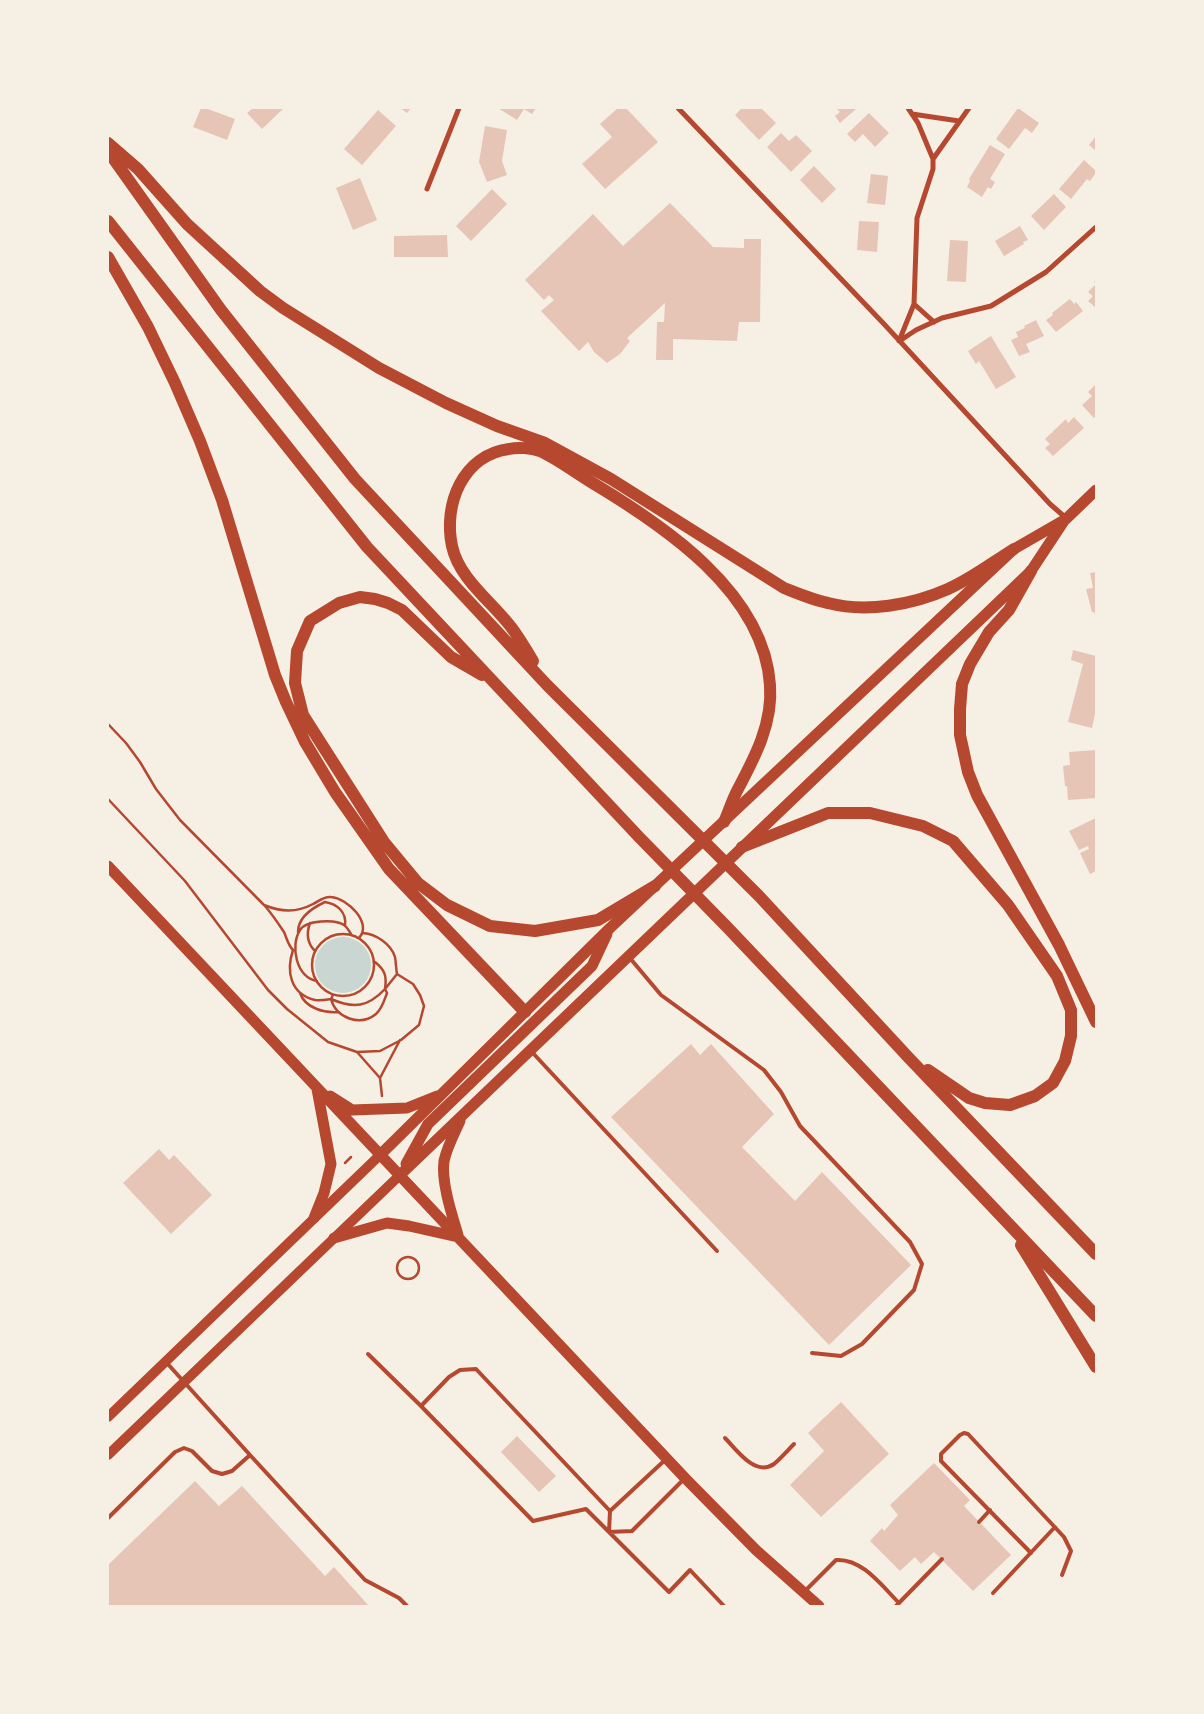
<!DOCTYPE html>
<html>
<head>
<meta charset="utf-8">
<style>
	body { margin:0 }
	#map { position:relative; width:1204px; height:1714px; overflow:hidden; background:#f6efe4; font-family:Cabin,sans-serif }
	canvas { display:block }
	.frame { position:absolute; inset:0; border:109px solid #f6efe4; pointer-events:none }
</style>
</head>
<body>
<div id="map">
<canvas width="1204" height="1714"></canvas>
<div class="frame"></div>
</div>
<script>
const ctx = document.querySelector('canvas').getContext('2d');
ctx.lineJoin = 'round';
function paint(path, color) { ctx.fillStyle = color; ctx.fill(path, 'evenodd'); }
function trace(path, color, width, dash) { ctx.strokeStyle = color; ctx.lineWidth = width; ctx.lineCap = dash ? 'butt' : 'round'; ctx.setLineDash(dash || []); ctx.stroke(path); }
paint(new Path2D(`
	M315 965a28 28 0 1 1 56 0a28 28 0 1 1-56 0Z`), '#c9d6d2');
paint(new Path2D(`
	M 201,108 L 205,108 L 235,119 L 227,140 L 193,127 Z
	M 253,108 L 284,108 L 262,129 L 247,113 Z
	M 400,108 L 411,108 L 407,113 Z
	M 498,108 L 536,108 L 532,114 L 524,109 L 517,120 Z
	M 618,108 L 626,108 L 658,142 L 605,189 L 582,164 L 612,137 L 600,124 Z
	M 742,108 L 761,108 L 776,123 L 759,140 L 735,115 Z
	M 836,108 L 855,108 L 856,109 L 840,123 L 835,116 L 840,112 Z
	M 1018,108 L 1039,123 L 1032,133 L 1025,128 L 1009,149 L 996,139 Z
	M 378,110 L 396,126 L 362,165 L 344,149 Z
	M 869,113 L 889,133 L 875,147 L 863,134 L 855,142 L 847,134 Z
	M 485,126 L 507,130 L 502,161 L 507,175 L 487,182 L 479,162 Z
	M 781,133 L 789,141 L 796,135 L 812,151 L 791,172 L 767,147 Z
	M 1096,136 L 1096,151 L 1089,145 Z
	M 990,145 L 1005,154 L 990,179 L 995,182 L 991,189 L 988,187 L 982,197 L 967,187 L 970,181 L 969,179 Z
	M 1084,160 L 1096,171 L 1096,173 L 1090,181 L 1087,179 L 1071,199 L 1059,189 Z
	M 814,166 L 836,189 L 822,203 L 800,180 Z
	M 871,174 L 888,176 L 885,205 L 867,203 Z
	M 360,178 L 377,220 L 353,230 L 336,188 Z
	M 492,189 L 507,204 L 471,241 L 456,226 Z
	M 1054,194 L 1066,207 L 1044,230 L 1031,216 Z
	M 670,203 L 713,247 L 744,248 L 744,239 L 761,239 L 760,322 L 739,322 L 737,341 L 673,339 L 673,360 L 656,360 L 657,322 L 664,322 L 665,303 L 627,338 L 630,341 L 620,354 L 607,363 L 594,352 L 588,342 L 579,351 L 541,311 L 554,300 L 549,295 L 544,300 L 525,280 L 593,214 L 623,246 Z
	M 859,221 L 879,222 L 877,252 L 857,250 Z
	M 1020,226 L 1028,240 L 1023,242 L 1024,244 L 1004,256 L 995,241 Z
	M 447,235 L 448,257 L 394,257 L 394,236 Z
	M 950,240 L 968,241 L 966,282 L 947,281 Z
	M 1096,279 L 1096,308 L 1088,301 L 1093,296 L 1088,292 L 1096,284 L 1094,282 Z
	M 1070,299 L 1074,304 L 1076,302 L 1083,311 L 1056,332 L 1046,320 L 1053,315 L 1052,313 Z
	M 1036,320 L 1044,336 L 1026,344 L 1030,352 L 1019,356 L 1011,340 L 1018,337 L 1016,332 L 1025,328 L 1024,326 Z
	M 991,336 L 1016,377 L 996,389 L 979,361 L 976,364 L 968,351 Z
	M 1096,384 L 1096,416 L 1094,418 L 1082,405 L 1092,396 L 1088,392 Z
	M 1074,417 L 1084,428 L 1053,456 L 1045,448 L 1050,444 L 1045,439 L 1066,419 L 1068,423 Z
	M 1096,572 L 1096,617 L 1094,612 L 1092,612 L 1086,589 L 1093,588 L 1090,573 Z
	M 1073,650 L 1096,656 L 1096,709 L 1092,728 L 1068,722 L 1083,664 L 1071,660 Z
	M 1096,750 L 1096,798 L 1068,800 L 1067,786 L 1065,786 L 1063,766 L 1070,765 L 1069,752 Z
	M 1096,818 L 1096,871 L 1090,874 L 1080,853 L 1089,849 L 1088,846 L 1079,850 L 1069,831 Z
	M 691,1044 L 700,1055 L 711,1044 L 774,1114 L 742,1147 L 795,1201 L 822,1172 L 911,1265 L 829,1345 L 611,1117 Z
	M 159,1149 L 169,1160 L 174,1155 L 212,1195 L 171,1234 L 123,1183 Z
	M 841,1402 L 889,1454 L 821,1517 L 790,1485 L 824,1451 L 808,1433 Z
	M 517,1436 L 556,1476 L 539,1492 L 501,1452 Z
	M 934,1463 L 970,1500 L 964,1506 L 1011,1555 L 973,1591 L 934,1552 L 921,1564 L 915,1557 L 900,1571 L 870,1541 L 882,1528 L 884,1531 L 898,1515 L 890,1505 Z
	M 195,1481 L 219,1506 L 242,1486 L 325,1576 L 334,1567 L 369,1606 L 108,1606 L 108,1565 Z`), '#e6c5b7');
trace(new Path2D(`
	M 108,724 L 126,743 L 140,762 L 156,789 L 180,820 L 264,905 C 281,912 296,913 313,904 C 319,901 324,896 331,897 C 347,898 373,923 359,938
	M 108,799 L 185,881 L 268,990 L 287,1009 L 328,1042 L 357,1052 L 380,1078 L 382,1096
	M 265,906 C 272,914 278,923 284,932 C 287,939 288,945 293,950 C 286,971 290,994 315,1000 C 320,1001 325,1000 331,999 C 336,1018 360,1027 376,1014 C 382,1009 384,1001 387,993 L 385,989 L 397,974 C 396,969 396,962 395,957 C 391,944 376,934 363,933
	M 310,923 C 306,934 307,943 315,951
	M 298,932 C 298,918 312,908 325,902 C 337,904 347,912 345,926
	M312 965a31 31 0 1 1 62 0a31 31 0 1 1-62 0Z
	M 317,981 C 296,977 290,946 300,930 C 306,920 335,919 344,925 C 347,927 349,931 351,934
	M 300,993 C 305,1008 324,1013 338,1012
	M 333,995 L 331,999 C 354,1009 368,1007 385,989 C 387,976 385,970 375,962
	M 357,1052 L 380,1051 L 401,1040 L 419,1025 L 424,1006 L 420,995 L 413,984 L 397,974
	M 380,1078 L 400,1040
	M 345,1163 L 351,1157
	M397 1268a11 11 0 1 1 22 0a11 11 0 1 1-22 0Z`), '#b5482f', 2.5);
trace(new Path2D(`
	M 629,957 L 661,995 L 764,1070 L 781,1092 L 800,1126 L 910,1242 L 922,1264 L 914,1290 L 862,1344 L 841,1356 L 812,1353
	M 531,1051 L 717,1251
	M 368,1354 L 421,1406 L 533,1521 L 586,1509 L 669,1592 L 690,1570 L 724,1606
	M 421,1406 L 449,1377 L 460,1370 L 476,1369 L 610,1511
	M 725,1438 C 737,1450 755,1477 774,1464 C 781,1458 788,1450 794,1444
	M 250,1455 L 365,1580 L 399,1598 L 407,1606
	M 665,1460 L 610,1511 L 609,1532 L 632,1531 L 684,1479
	M 108,1518 L 175,1452 L 184,1448 L 192,1451 L 212,1471 L 222,1474 L 232,1471 L 250,1455 L 166,1362
	M 979,1522 L 990,1510
	M 1031,1553 L 941,1461 L 941,1454 L 960,1435 L 964,1433 L 968,1434 L 1064,1537 L 1071,1551 L 1062,1575
	M 804,1592 L 836,1560 C 862,1558 882,1586 899,1603
	M 993,1593 L 1055,1527
	M 896,1606 L 942,1559`), '#b5482f', 4);
trace(new Path2D(`
	M 678,108 L 884,324 L 1050,504 L 1066,518
	M 908,108 L 918,123 L 933,159
	M 912,114 L 959,121
	M 427,189 L 459,108
	M 914,304 L 934,322
	M 901,340 L 916,330 L 942,318 L 991,306 L 1046,272 L 1096,227
	M 899,341 L 914,304 L 917,218 L 933,169 L 933,159 L 969,108`), '#b5482f', 5);
trace(new Path2D(`
	M 108,1417 L 380,1155
	M 108,1455 L 400,1175`), '#b5482f', 10);
trace(new Path2D(`
	M 108,866 L 685,1478 L 756,1550 L 819,1606
	M 330,1096 L 352,1110 L 407,1108 L 437,1096
	M 380,1155 L 610,928 L 1014,549 L 1066,519 L 1096,490
	M 406,1164 L 428,1124 L 592,966 L 607,934
	M 400,1175 L 1031,571 L 1064,521
	M 314,1218 L 324,1193 L 331,1164 L 317,1089
	M 458,1235 C 452,1215 441,1182 444,1161 C 447,1147 454,1134 460,1121
	M 334,1238 L 387,1223 L 409,1226 L 458,1237`), '#b5482f', 11);
trace(new Path2D(`
	M 108,143 L 138,169 L 187,224 L 260,291 L 283,308 L 379,368 L 446,403 L 497,426 L 545,443 L 611,479 L 784,588 C 799,594 813,600 828,603 C 866,613 912,605 948,589 C 971,579 993,562 1014,549
	M 108,151 L 221,310 L 355,479 L 547,685 L 759,896 L 908,1057 L 1096,1254
	M 108,221 L 367,547 L 639,837 L 727,927 L 1096,1316
	M 108,257 L 148,327 L 175,383 L 200,441 L 222,500 L 275,675 L 286,702 L 305,742 L 335,792 L 389,869 L 525,1012
	M 1031,571 L 1009,610 L 989,632 L 970,664 L 962,684 L 960,709 L 960,735 L 968,772 L 977,795 L 1059,945 L 1096,1022
	M 533,661 C 527,651 521,641 514,631 C 495,604 459,580 452,546 C 443,504 463,455 509,449 C 518,447 531,448 540,451 C 556,458 576,473 591,482 C 663,525 764,592 770,685 C 773,723 755,757 738,789 C 732,800 729,811 724,822
	M 482,675 L 451,657 L 402,610 L 388,603 L 375,599 L 360,597 L 339,603 L 310,621 L 297,651 L 295,683 L 303,715 L 384,842 L 418,883 L 447,905 L 490,926 L 535,931 L 598,920 L 655,886
	M 742,847 L 828,813 L 870,813 L 923,826 L 953,841 L 1008,905 L 1057,976 L 1071,1010 L 1071,1036 L 1065,1061 L 1053,1083 L 1035,1096 L 1010,1105 L 985,1103 L 969,1098 L 928,1070
	M 1021,1245 L 1096,1367`), '#b5482f', 12);
</script>
</body>
</html>
